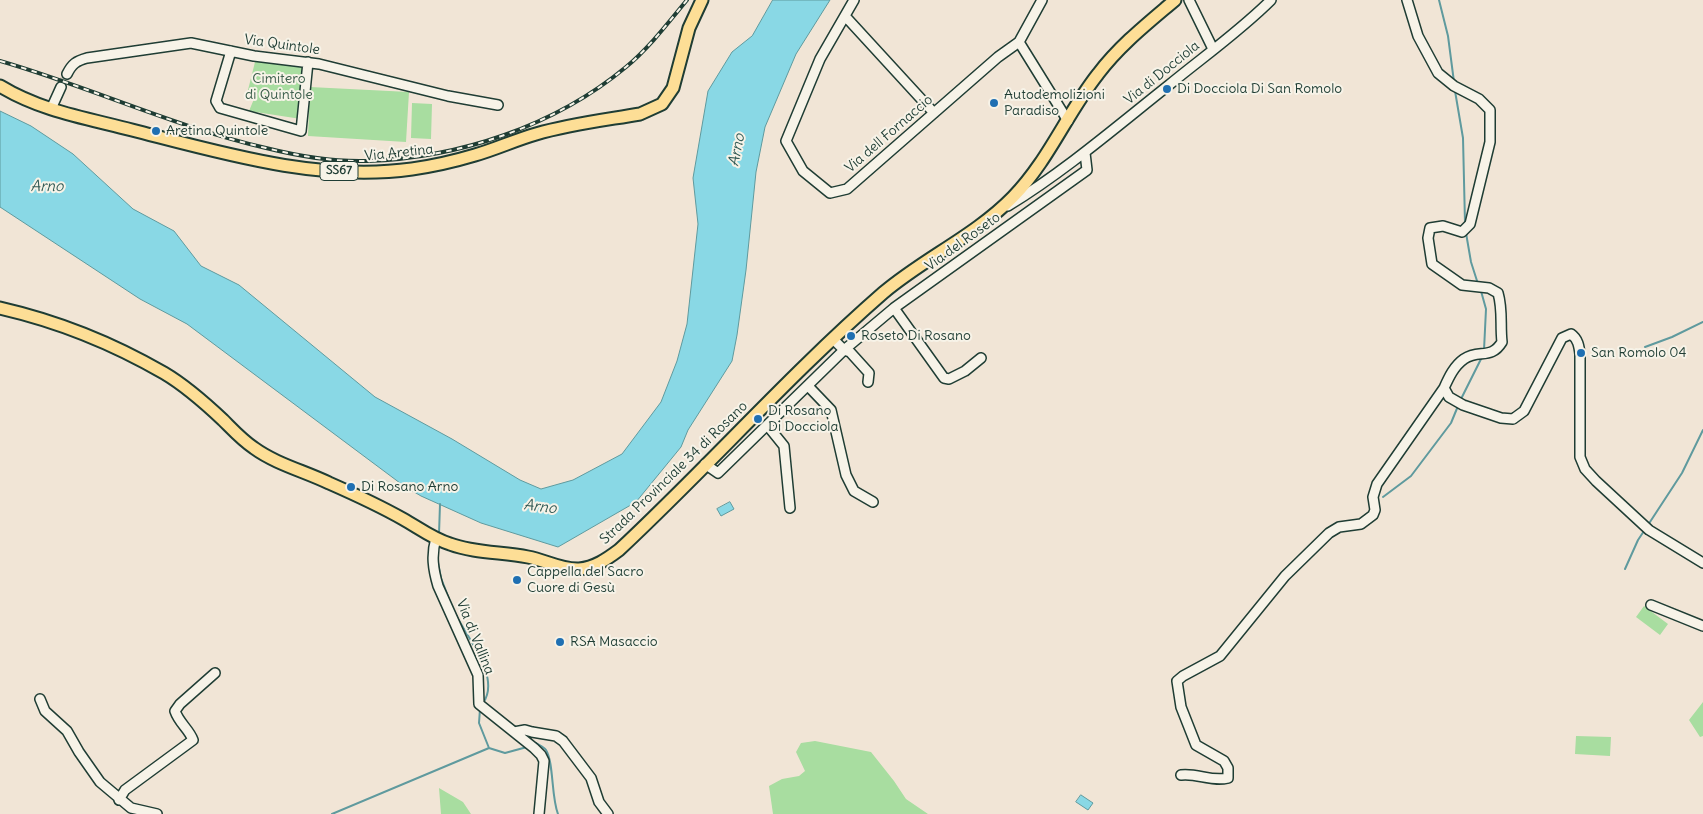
<!DOCTYPE html>
<html>
<head>
<meta charset="utf-8">
<style>
	body { margin:0 }
	canvas { display:block; background:#f1e5d6 }
</style>
</head>
<body>
<canvas width="1703" height="814"></canvas>
<script>
const ctx = document.querySelector('canvas').getContext('2d');
ctx.lineJoin = 'round';
function paint(path, color) { ctx.fillStyle = color; ctx.fill(path, 'evenodd'); }
function trace(path, color, width, dash) { ctx.strokeStyle = color; ctx.lineWidth = width; ctx.lineCap = dash ? 'butt' : 'round'; ctx.setLineDash(dash || []); ctx.stroke(path); }
function write(font, color, halo, rows, align = 'center') {
  ctx.font = font + ' Delius,sans-serif'; ctx.lineWidth = 4; ctx.setLineDash([]); ctx.textBaseline = 'middle'; ctx.strokeStyle = halo; ctx.fillStyle = color; for (const [text, x, y, turn = 0] of rows) {
    ctx.save(); ctx.translate(x, y); ctx.rotate((+turn || 0) * Math.PI / 180); ctx.textAlign = isNaN(turn) ? turn : align; if (halo) ctx.strokeText(text, 0, 0); ctx.fillText(text, 0, 0); ctx.restore();
  }
}
paint(new Path2D(`
	M 285,61 L 306,65 L 301,119 L 249,111 L 254,99 L 252,98 L 253,92 L 248,90 L 255,62 Z
	M 310,87 L 409,92 L 406,142 L 308,136 Z
	M 412,103 L 432,104 L 431,139 L 411,138 Z
	M 1644,606 L 1668,624 L 1660,635 L 1636,617 Z
	M 1703,702 L 1703,736 L 1700,737 L 1689,720 Z
	M 1576,736 L 1611,737 L 1610,756 L 1575,754 Z
	M 815,741 L 871,752 L 894,781 L 906,799 L 928,814 L 773,814 L 769,786 L 782,779 L 799,776 L 805,771 L 796,752 L 801,743 Z
	M 439,788 L 463,802 L 471,814 L 441,814 Z`), '#a8dda0');
const water = new Path2D(`
	M 773,0 L 830,0 L 796,54 L 765,127 L 756,172 L 746,270 L 737,335 L 732,361 L 688,430 L 681,447 L 636,502 L 558,547 L 481,523 L 421,496 L 404,486 L 187,324 L 140,299 L 0,207 L 0,111 L 31,126 L 73,154 L 133,209 L 174,231 L 201,266 L 239,285 L 375,397 L 452,439 L 520,480 L 541,489 L 573,480 L 622,454 L 661,402 L 677,361 L 687,324 L 698,224 L 693,178 L 708,91 L 732,52 L 752,36 Z
	M 730,502 L 734,509 L 721,516 L 717,509 Z
	M 1081,795 L 1093,803 L 1088,810 L 1076,802 Z`);
paint(water, '#89d8e5');
trace(water, '#5f9a9e', 1);
trace(new Path2D(`
	M 1439,0 L 1448,36 L 1454,82
	M 1455,91 L 1463,138 L 1465,223
	M 1466,233 L 1471,262 L 1478,284
	M 1481,291 L 1486,309 L 1484,350
	M 1645,347 L 1672,337 L 1703,322
	M 1461,399 L 1482,357
	M 1383,497 L 1411,476 L 1451,423 L 1458,406
	M 1648,525 L 1682,473 L 1703,430
	M 439,534 L 440,504
	M 438,563 L 441,578 L 451,604
	M 1625,569 L 1638,540 L 1644,531
	M 456,615 C 468,639 501,678 483,703
	M 480,709 L 479,723 L 489,748 L 505,753 L 527,747
	M 534,744 L 536,743 C 539,745 544,747 546,750 C 554,763 551,796 558,814
	M 332,814 L 489,748`), '#5f9a9e', 2);
trace(new Path2D(`
	M 61,87 L 67,74`), '#c7c3b6', 9, [9, 4.5]);
const minor = new Path2D(`
	M 854,0 L 820,59 L 786,141 L 803,171 L 830,193 L 847,189 L 998,57 L 1019,42 L 1042,0
	M 1189,0 L 1213,49
	M 1407,0 L 1418,36 L 1438,73 L 1454,86 L 1479,99 L 1490,110 L 1490,142 L 1470,224 L 1462,232 L 1443,226 L 1430,228 L 1428,238 L 1432,264 L 1462,285 L 1489,288 L 1498,293 C 1503,310 1500,325 1502,342 C 1491,360 1479,349 1464,359 C 1454,366 1449,377 1444,388 L 1449,397 L 1463,405 L 1501,418 L 1513,419 L 1524,411 L 1562,338 L 1571,334 C 1578,339 1579,346 1580,354 L 1580,457 L 1585,469 L 1596,481 L 1649,530 L 1703,563
	M 845,16 L 934,113
	M 1019,42 L 1068,121
	M 231,51 L 216,101 L 220,108 L 301,131 L 308,62
	M 67,74 C 72,64 76,61 87,58 L 191,43 L 254,56 L 319,64 L 448,96 L 498,105
	M 51,109 L 61,87
	M 1008,206 C 1065,171 1116,127 1169,85 C 1203,57 1240,31 1271,0
	M 894,308 L 944,378 L 949,379 L 965,371 L 981,358
	M 833,339 L 844,350 L 850,352 L 869,373 L 868,382
	M 808,386 L 831,410 L 846,475 L 854,491 L 873,502
	M 767,425 L 784,446 L 790,508
	M 705,464 L 718,473 L 844,350 L 894,308 L 1087,170 L 1085,153
	M 436,538 C 431,555 433,569 438,586 L 478,675 L 479,704 L 534,748 L 541,755 L 544,761 L 539,814
	M 1651,605 L 1703,626
	M 40,699 L 45,711 L 67,731 L 79,752 L 100,782 L 131,808 L 157,814
	M 514,732 L 525,730 L 532,732 L 556,736 L 563,741 L 591,778 L 599,802 L 608,814
	M 1181,775 C 1198,773 1211,782 1228,778 L 1228,768 L 1224,761 L 1196,745 L 1181,707 L 1177,681 L 1183,676 L 1220,656 L 1285,576 L 1329,533 L 1339,527 L 1361,524 L 1373,515 L 1375,510 L 1373,497 L 1377,484 L 1444,388
	M 119,800 L 125,790 L 193,740 C 189,729 179,723 175,711 L 180,704 L 215,673`);
const major = new Path2D(`
	M 0,86 C 41,111 86,118 132,130 C 222,153 318,182 412,169 C 433,166 455,161 475,155 C 496,149 515,140 536,134 C 570,124 605,120 640,114 L 662,104 L 673,88 L 689,28 L 702,0
	M 0,308 C 57,321 114,344 164,373 C 186,386 205,403 223,420 C 233,430 242,440 254,448 C 276,464 304,471 329,483 C 354,494 380,506 403,519 C 419,528 433,539 450,544 C 474,553 502,552 528,557 C 545,560 561,570 579,569 C 594,568 607,559 619,550 C 709,466 790,374 883,293 C 924,258 975,236 1013,197 C 1049,160 1067,113 1098,74 C 1120,45 1148,23 1175,0`);
trace(minor, '#1f3d34', 12);
trace(major, '#1f3d34', 15);
trace(minor, '#f7f3e8', 9);
trace(major, '#fdde96', 11);
const rail = new Path2D(`
	M 0,61 C 90,87 175,127 266,148 C 298,156 335,162 367,161 C 459,158 555,126 626,67 C 649,48 668,23 687,0`);
trace(rail, '#1f3d34', 4);
trace(rail, '#f7f3e8', 2, [5.5]);
for (const [x, y, r, color] of [
	[1167,89,5,"#1f6fb2"],
	[994,103,5,"#1f6fb2"],
	[156,131,5,"#1f6fb2"],
	[851,336,5,"#1f6fb2"],
	[1581,353,5,"#1f6fb2"],
	[758,419,5,"#1f6fb2"],
	[351,487,5,"#1f6fb2"],
	[517,580,5,"#1f6fb2"],
	[560,642,5,"#1f6fb2"]
]) { const dot = new Path2D(); dot.arc(x, y, r, 0, 2 * Math.PI); ctx.fillStyle = color; ctx.fill(dot); trace(dot, '#f7f3e8', 2); }
for (const [x, y, w] of [
	[339,171,38]
]) { const box = new Path2D(); box.roundRect(x - w / 2, y - 9.5, w, 19, 4); ctx.fillStyle = '#f7f3e8'; ctx.fill(box); trace(box, '#1f3d34', 1); }
write('bold 12px', '#1f3d34', null, [
	["SS67",339,171]
]);
write('14px', '#1f3d34', '#f7f3e8', [
	["Via Quintole",282,45,8],
	["Via di Docciola",1162,73,-39],
	["Via dell Fornaccio",889,134,-41],
	["Via Aretina",399,153,-6],
	["Via del Roseto",963,242,-36],
	["Strada Provinciale 34 di Rosano",674,473,-44],
	["Via di Vallina",475,637,68]
]);
write('14px', '#3a5d4a', '#f7f3e8', [
	["Cimitero",279,79],
	["di Quintole",279,95]
]);
write('14px', '#1f3d34', '#f7f3e8', [
	["Di Docciola Di San Romolo",1177,89],
	["Autodemolizioni",1004,95],
	["Paradiso",1004,111],
	["Aretina Quintole",166,131],
	["Roseto Di Rosano",861,336],
	["San Romolo 04",1591,353],
	["Di Rosano",768,411],
	["Di Docciola",768,427],
	["Di Rosano Arno",361,487],
	["Cappella del Sacro",527,572],
	["Cuore di Gesù",527,588],
	["RSA Masaccio",570,642]
], 'left');
write('italic 15px', '#345c57', '#f7f3e8', [
	["Arno",737,150,-79],
	["Arno",47,187],
	["Arno",540,507,7]
]);
</script>
</body>
</html>
